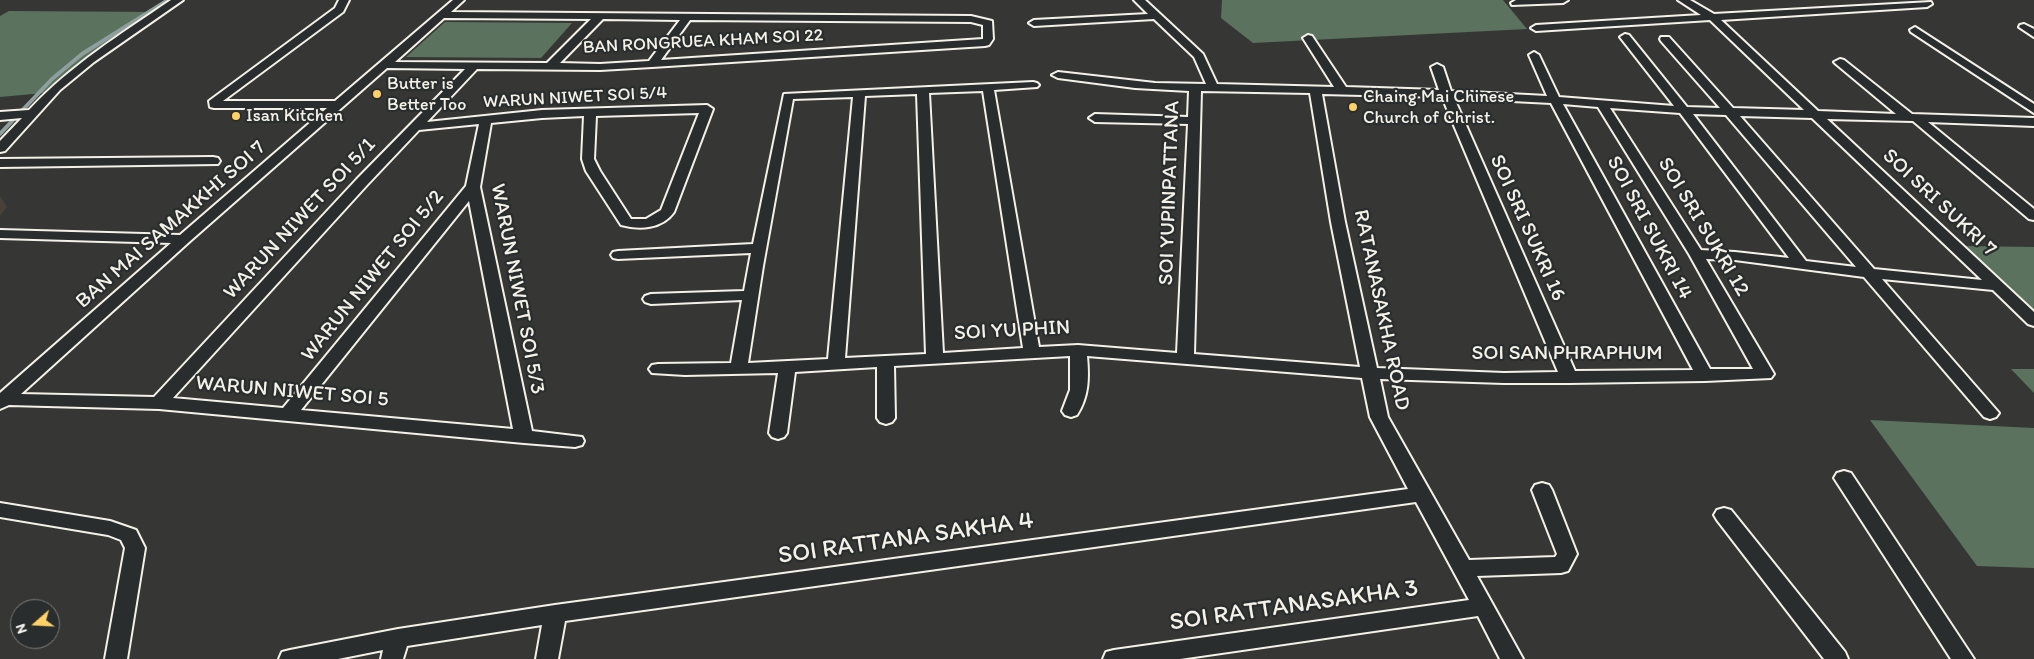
<!DOCTYPE html>
<html>
<head>
<meta charset="utf-8">
<style>
	body { margin:0 }
	#map { position:relative; width:2034px; height:659px; overflow:hidden; background:#363734; font-family:Itim,sans-serif }
	canvas { display:block }
	.north { position:absolute; left:10px; top:599px; width:50px; height:50px; box-sizing:border-box; background:#2a2d2e; border:1px solid #7b7b78; border-radius:50%; rotate:251deg; font-size:14px; font-weight:700; line-height:20px; text-align:center; color:#f4f1e8 }
	.north::after { content:''; display:block; margin:auto; width:18px; height:22px; background:#ffd166; clip-path:polygon(50% 0,100% 100%,50% 72%,0 100%) }
</style>
</head>
<body>
<div id="map">
<canvas width="2034" height="659"></canvas>
<div class="north">N</div>
</div>
<script>
const ctx = document.querySelector('canvas').getContext('2d');
ctx.lineJoin = 'round';
function paint(path, color) { ctx.fillStyle = color; ctx.fill(path, 'evenodd'); }
function trace(path, color, width, dash) { ctx.strokeStyle = color; ctx.lineWidth = width; ctx.lineCap = dash ? 'butt' : 'round'; ctx.setLineDash(dash || []); ctx.stroke(path); }
function write(font, color, halo, rows, align = 'center') {
  ctx.font = font + ' Itim,sans-serif'; ctx.lineWidth = 4.5; ctx.setLineDash([]); ctx.textBaseline = 'middle'; ctx.strokeStyle = halo; ctx.fillStyle = color; for (const [text, x, y, turn = 0] of rows) {
    ctx.save(); ctx.translate(x, y); ctx.rotate((+turn || 0) * Math.PI / 180); ctx.textAlign = isNaN(turn) ? turn : align; if (halo) ctx.strokeText(text, 0, 0); ctx.fillText(text, 0, 0); ctx.restore();
  }
}
paint(new Path2D(`
	M 1222,0 L 1503,0 L 1527,29 L 1253,43 L 1221,18 Z
	M 9,11 L 154,12 L 71,69 L 44,93 L 0,97 L 0,16 Z
	M 445,22 L 572,23 L 541,58 L 406,57 Z
	M 1963,246 L 2034,247 L 2034,312 Z
	M 2011,369 L 2034,369 L 2034,393 Z
	M 1870,420 L 2034,428 L 2034,568 L 1977,566 Z`), '#5a725e');
trace(new Path2D(`
	M 0,134 L 52,79 L 82,54 L 168,0`), '#8e9f9e', 4);
const street = new Path2D(`
	M 171,0 L 183,0 L 94,62 L 60,90 L 5,151 L 0,152 L 0,141 L 22,118 L 0,120 L 0,112 L 29,110 C 71,65 121,34 171,0 Z
	M 339,0 L 349,0 L 343,12 L 223,101 L 335,101 L 453,0 L 464,0 L 451,12 L 971,16 L 992,21 L 993,39 L 989,45 L 985,46 L 652,67 L 600,70 L 477,69 L 427,122 L 542,110 L 707,105 L 713,109 L 674,212 C 662,229 640,230 621,225 L 586,171 L 582,159 L 584,116 L 542,118 L 491,123 L 480,187 L 532,431 L 582,437 L 584,441 L 582,445 L 575,447 L 524,443 L 159,409 L 9,405 L 0,409 L 0,393 L 171,243 L 0,238 L 0,230 L 180,235 L 327,108 L 214,108 L 210,107 L 209,101 L 335,8 ZM 444,18 L 591,19 L 547,63 L 395,62 ZM 603,19 L 680,20 L 649,61 L 600,64 L 560,63 ZM 690,20 L 971,22 L 983,25 L 983,39 L 661,60 ZM 387,68 L 465,69 L 357,179 L 154,397 L 21,394 L 189,242 ZM 699,113 L 661,210 L 646,219 L 631,219 L 600,171 L 594,159 L 596,116 ZM 479,124 L 466,186 L 283,408 L 173,398 L 367,185 L 419,130 ZM 469,201 L 513,429 L 301,410 Z
	M 1134,0 L 1145,0 L 1203,54 L 1217,84 L 1334,87 L 1303,38 L 1308,35 L 1312,36 L 1346,87 L 1439,90 L 1431,67 L 1437,64 L 1443,67 L 1451,91 L 1547,96 L 1529,55 L 1534,52 L 1539,55 L 1559,97 L 1674,106 L 1620,37 L 1625,34 L 1629,35 L 1687,107 L 1720,108 L 1661,41 L 1660,39 L 1661,37 L 1669,37 L 1733,108 L 1804,110 L 1710,20 L 1536,31 L 1531,28 L 1536,25 L 1701,15 L 1678,0 L 1690,0 L 1714,14 L 1931,2 L 1932,4 L 1927,7 L 1721,20 L 1818,111 L 1896,114 L 1836,64 L 1834,62 L 1840,59 L 1844,60 L 1912,114 L 2034,118 L 2034,126 L 1928,122 L 2034,209 L 2034,220 L 2029,219 L 1913,121 L 1827,119 L 2034,312 L 2034,326 L 2028,324 L 1993,290 L 1882,279 L 1999,413 L 1996,417 L 1990,419 L 1984,417 L 1864,277 L 1735,260 L 1706,259 L 1774,374 L 1771,378 L 1705,381 L 1569,383 L 1504,383 L 1380,379 L 1388,417 L 1469,560 L 1555,557 L 1557,554 L 1532,490 L 1535,485 L 1542,483 L 1549,485 L 1552,490 L 1577,554 L 1568,571 L 1561,573 L 1477,576 L 1523,659 L 1500,659 L 1478,616 L 1180,659 L 1103,659 L 1106,652 L 1114,650 L 1469,600 L 1416,502 L 565,621 L 558,659 L 536,659 L 542,625 L 407,646 L 403,659 L 381,659 L 383,650 L 338,659 L 279,659 L 282,652 L 290,650 L 398,629 L 555,605 L 1408,489 L 1370,417 L 1362,378 L 1087,356 C 1089,378 1089,396 1077,415 L 1071,417 L 1065,415 L 1062,411 L 1070,390 L 1070,356 L 894,366 L 895,418 L 892,422 L 886,424 L 880,422 L 877,418 L 877,367 L 795,372 L 787,433 L 784,437 L 778,439 L 772,437 L 769,433 L 778,373 L 685,375 L 652,373 L 649,369 L 652,365 L 658,364 L 731,363 L 742,300 L 651,304 L 645,302 L 643,299 L 645,296 L 651,294 L 744,291 L 751,253 L 618,259 L 613,258 L 611,255 L 613,252 L 618,251 L 753,244 L 784,94 L 1033,82 L 1037,83 L 1039,85 L 1037,87 L 994,90 L 1039,347 L 1078,345 L 1177,353 L 1188,124 L 1095,122 L 1089,118 L 1095,114 L 1188,117 L 1189,91 L 1135,88 L 1058,78 L 1052,75 L 1058,72 L 1155,83 L 1206,84 L 1194,57 L 1154,19 L 1034,26 L 1029,23 L 1034,20 L 1148,14 ZM 983,91 L 1023,348 L 943,353 L 929,93 ZM 1201,91 L 1310,93 L 1331,222 L 1360,367 L 1194,354 ZM 917,94 L 926,354 L 845,358 L 865,96 ZM 1322,94 L 1442,97 L 1558,372 L 1504,373 L 1377,368 L 1345,222 ZM 853,97 L 828,359 L 748,363 L 763,266 L 793,99 ZM 1454,98 L 1551,103 L 1693,370 L 1575,371 ZM 1563,104 L 1598,107 L 1689,254 L 1753,369 L 1710,369 ZM 1610,108 L 1680,113 L 1789,258 L 1735,252 L 1701,250 ZM 1693,114 L 1726,115 L 1856,267 L 1806,261 ZM 1740,116 L 1812,118 L 1982,280 L 1874,269 Z
	M 1516,0 L 1568,0 L 1563,3 L 1512,5 L 1511,3 Z
	M 2024,24 L 2034,29 L 2034,37 L 2019,27 L 2020,25 Z
	M 1915,27 L 2034,104 L 2034,113 L 1911,32 L 1910,30 Z
	M 213,157 L 218,158 L 220,161 L 218,164 L 0,167 L 0,159 Z
	M 1844,471 L 1851,473 L 1974,659 L 1951,659 L 1834,478 L 1837,473 Z
	M 0,503 L 110,521 L 136,530 L 145,548 L 127,659 L 105,659 L 125,548 L 121,540 L 108,535 L 0,517 Z
	M 1724,508 L 1731,510 L 1845,652 L 1848,659 L 1824,659 L 1717,520 L 1714,515 L 1717,510 Z`);
trace(street, '#f4f1e8', 4);
paint(street, '#2a2d2e');
paint(new Path2D(`
	M 0,196 L 7,207 L 0,216 Z`), '#474137');
for (const [x, y, r, color] of [
	[377,94,5,"#ffd166"],
	[1353,107,5,"#ffd166"],
	[236,116,5,"#ffd166"]
]) { const dot = new Path2D(); dot.arc(x, y, r, 0, 2 * Math.PI); ctx.fillStyle = color; ctx.fill(dot); trace(dot, '#2a2d2e', 2); }
write('18px', '#f4f1e8', '#2a2d2e', [
	["BAN RONGRUEA KHAM SOI 22",703,42,-3],
	["WARUN NIWET SOI 5/4",575,98,-3]
]);
write('18px', '#f4f1e8', '#2a2d2e', [
	["Butter is",387,84],
	["Better Too",387,105],
	["Chaing Mai Chinese",1363,97],
	["Church of Christ.",1363,118],
	["Isan Kitchen",246,116]
], 'left');
write('21px', '#f4f1e8', '#2a2d2e', [
	["SOI YUPINPATTANA",1170,193,-88],
	["SOI SRI SUKRI 7",1939,203,43],
	["WARUN NIWET SOI 5/1",300,219,-47],
	["BAN MAI SAMAKKHI SOI 7",171,225,-41],
	["SOI SRI SUKRI 12",1703,227,59],
	["SOI SRI SUKRI 16",1527,228,66],
	["SOI SRI SUKRI 14",1649,228,62],
	["WARUN NIWET SOI 5/2",373,276,-51],
	["WARUN NIWET SOI 5/3",517,289,79],
	["RATANASAKHA ROAD",1381,310,78],
	["SOI YU PHIN",1012,331,-3],
	["SOI SAN PHRAPHUM",1567,354],
	["WARUN NIWET SOI 5",292,392,5]
]);
write('25px', '#f4f1e8', '#2a2d2e', [
	["SOI RATTANA SAKHA 4",906,539,-8],
	["SOI RATTANASAKHA 3",1294,606,-8]
]);
</script>
</body>
</html>
